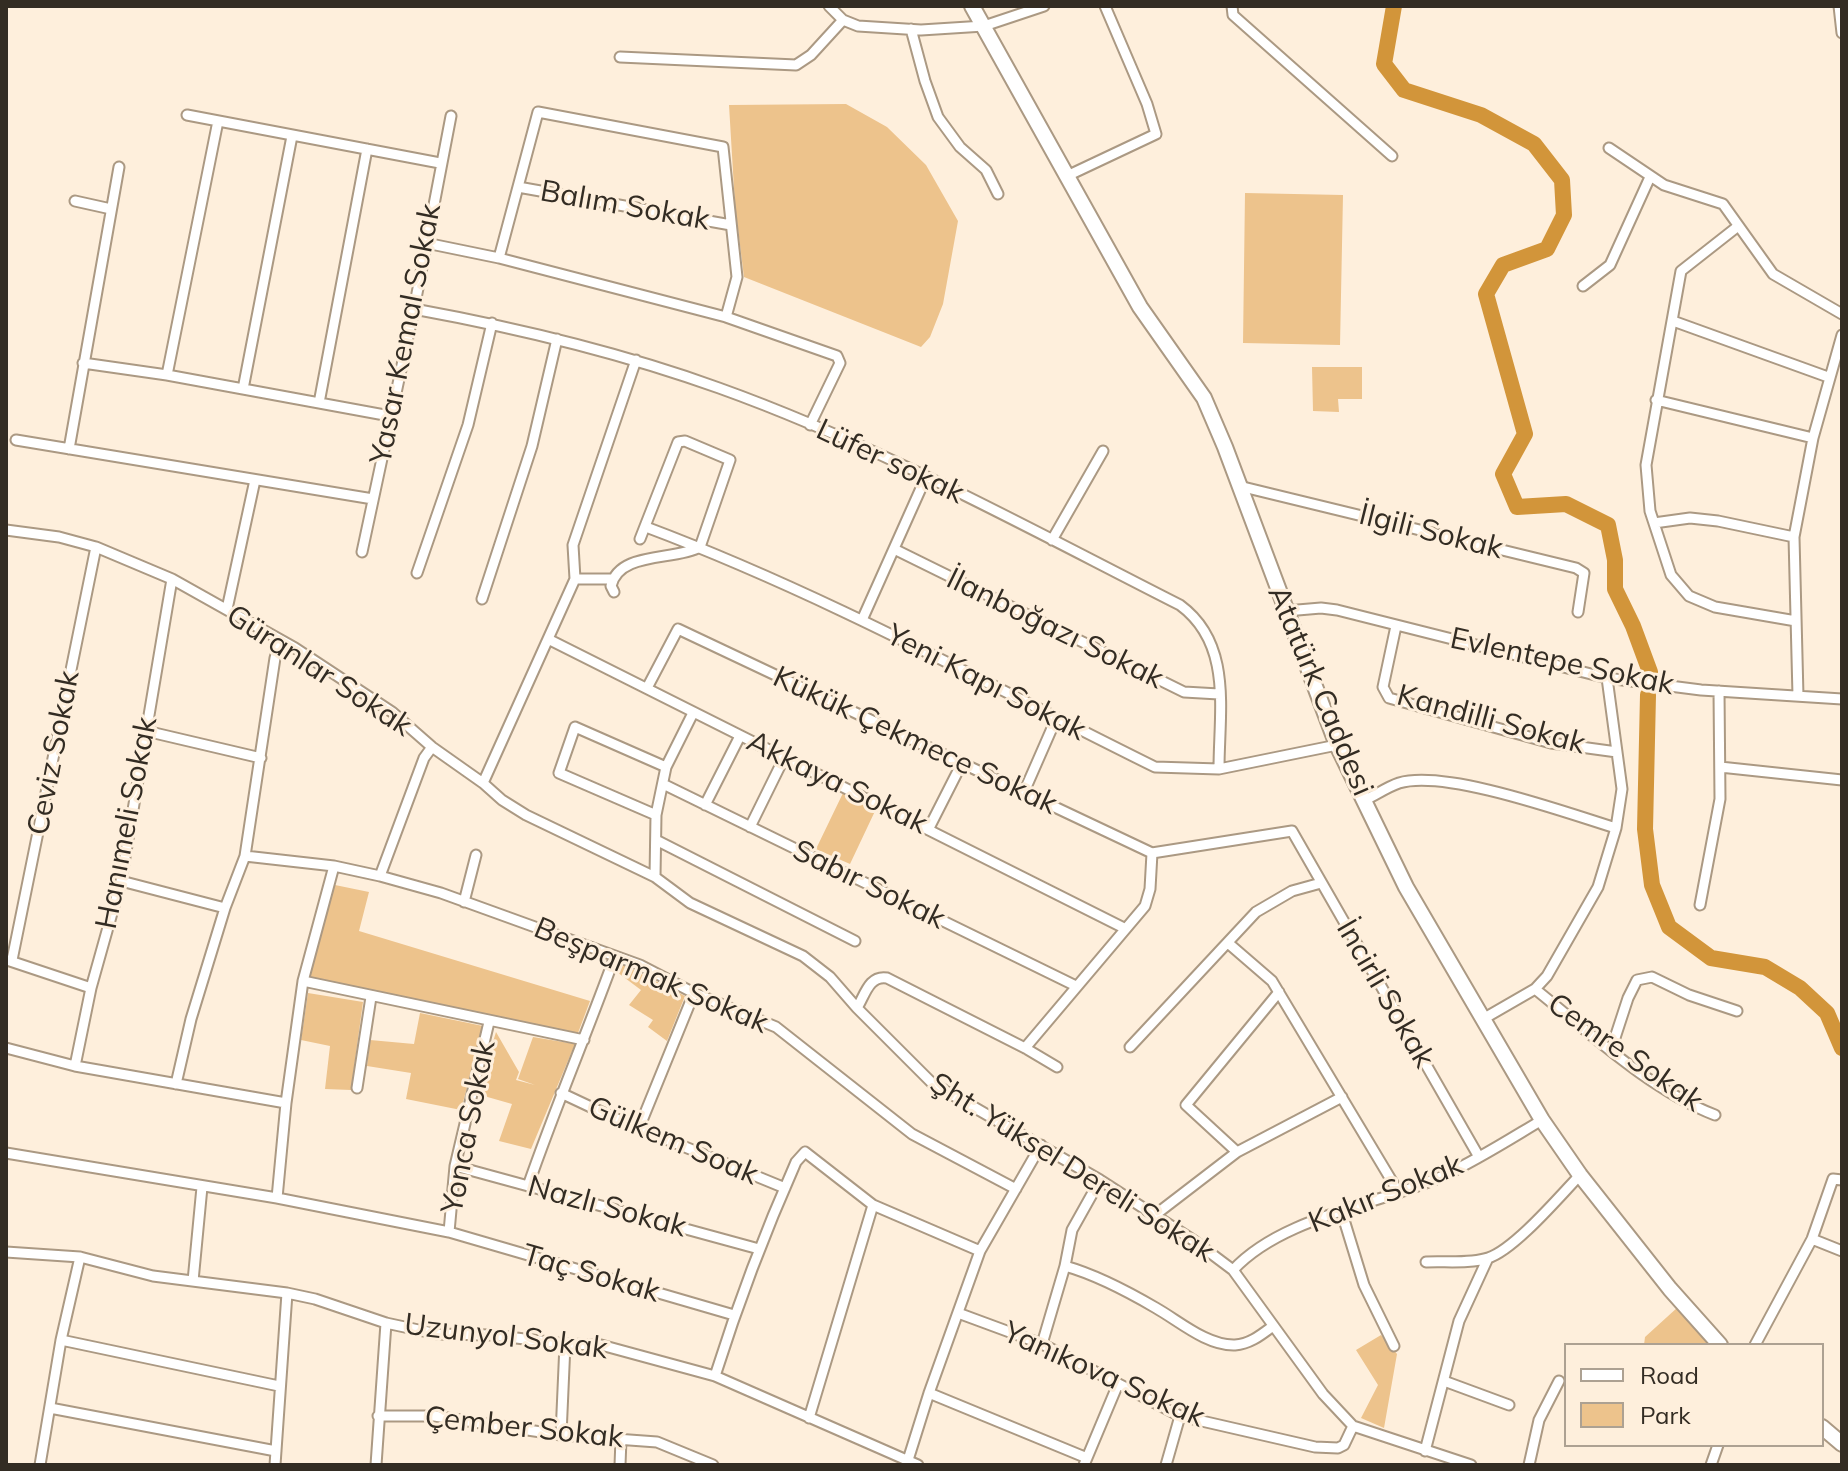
<!DOCTYPE html>
<html>
<head>
<meta charset="utf-8">
<style>
	body { margin:0 }
	#map { position:relative; width:1848px; height:1471px; overflow:hidden; background:#feefdc; font-family:Mulish,sans-serif }
	canvas { display:block }
	.frame { position:absolute; inset:0; border:8px solid #332c23; pointer-events:none }
	.legend { position:absolute; left:1564px; top:1343px; width:260px; height:104px; box-sizing:border-box; background:#feefdc; border:2px solid #ada192; margin:0; padding:10px 14px; list-style:none; font-size:24px; color:#332c23 }
	.legend li { display:flex; align-items:center; gap:16px; height:40px }
	.legend b { width:40px; border:2px solid #ada192 }
</style>
</head>
<body>
<div id="map">
<canvas width="1848" height="1471"></canvas>
<div class="frame"></div>
<ul class="legend">
<li><b style="height:10px;background:#fff"></b>Road</li>
<li><b style="height:22px;background:#edc38c"></b>Park</li>
</ul>
</div>
<script>
const ctx = document.querySelector('canvas').getContext('2d');
ctx.lineJoin = 'round';
function paint(path, color) { ctx.fillStyle = color; ctx.fill(path, 'evenodd'); }
function trace(path, color, width, dash) { ctx.strokeStyle = color; ctx.lineWidth = width; ctx.lineCap = dash ? 'butt' : 'round'; ctx.setLineDash(dash || []); ctx.stroke(path); }
function write(font, color, halo, rows, align = 'center') {
  ctx.font = font + ' Mulish,sans-serif'; ctx.lineWidth = 6; ctx.setLineDash([]); ctx.textBaseline = 'middle'; ctx.strokeStyle = halo; ctx.fillStyle = color; for (const [text, x, y, turn = 0] of rows) {
    ctx.save(); ctx.translate(x, y); ctx.rotate((+turn || 0) * Math.PI / 180); ctx.textAlign = isNaN(turn) ? turn : align; if (halo) ctx.strokeText(text, 0, 0); ctx.fillText(text, 0, 0); ctx.restore();
  }
}
paint(new Path2D(`
	M 846,104 L 887,127 L 926,165 L 958,221 L 943,304 L 930,337 L 921,347 L 744,277 L 735,205 L 729,105 Z
	M 1245,193 L 1343,195 L 1340,345 L 1243,343 Z
	M 1312,367 L 1362,367 L 1362,399 L 1338,399 L 1339,412 L 1313,411 Z
	M 843,793 L 876,809 L 850,864 L 816,849 Z
	M 335,885 L 369,892 L 359,931 L 590,1001 L 578,1033 L 307,977 Z
	M 622,964 L 685,996 L 667,1041 L 648,1027 L 653,1020 L 629,1005 L 641,990 L 617,972 Z
	M 308,993 L 363,1002 L 351,1090 L 325,1089 L 330,1046 L 301,1040 Z
	M 420,1013 L 483,1026 L 461,1110 L 406,1099 L 411,1073 L 367,1066 L 370,1040 L 414,1044 Z
	M 496,1032 L 519,1072 L 516,1080 L 535,1085 L 518,1079 L 533,1037 L 575,1044 L 531,1149 L 499,1141 L 512,1104 L 477,1094 Z
	M 1678,1307 L 1718,1345 L 1644,1345 L 1645,1337 Z
	M 1381,1335 L 1397,1354 L 1384,1428 L 1361,1418 L 1378,1385 L 1356,1350 Z`), '#edc38c');
trace(new Path2D(`
	M 1394,6 L 1384,64 L 1404,90 L 1481,115 L 1534,144 L 1562,180 L 1564,215 L 1547,249 L 1503,265 L 1486,294 L 1525,434 L 1503,474 L 1517,507 L 1566,504 L 1608,525 L 1615,560 L 1615,589 L 1633,626 L 1650,672
	M 1648,695 L 1645,829 L 1652,885 L 1669,927 L 1711,958 L 1765,967 L 1800,988 L 1827,1013 L 1842,1048`), '#d2953a', 16);
const minor = new Path2D(`
	M 829,6 L 843,20 L 858,26 L 921,30 L 984,26 L 1044,6
	M 1232,6 L 1233,15 L 1392,156
	M 1839,6 L 1842,33
	M 911,29 L 925,81 L 938,117 L 960,147 L 986,170 L 998,194
	M 620,57 L 796,65 L 811,55 L 843,20
	M 187,115 L 440,163
	M 1609,148 L 1664,185 L 1723,204 L 1773,274 L 1842,314
	M 1067,176 L 1156,134 L 1147,104 L 1105,6
	M 518,187 L 731,225
	M 75,201 L 111,209
	M 1737,227 L 1681,271 L 1646,465 L 1650,511 L 1671,575 L 1689,596 L 1715,607 L 1796,621
	M 426,243 L 499,258 L 726,317
	M 499,258 L 538,112 L 723,147 L 737,277 L 726,317 L 837,356 L 840,363 L 810,425
	M 1583,286 L 1610,265 L 1650,177
	M 414,309 C 518,328 619,352 719,388 C 878,445 1028,528 1180,605 C 1233,644 1219,711 1219,769
	M 1673,321 L 1828,377
	M 83,363 L 167,375 L 390,416
	M 167,375 L 218,121
	M 243,389 L 292,136
	M 1656,400 L 1813,438
	M 319,403 L 367,149
	M 16,440 L 373,499
	M 69,449 L 119,167
	M 1239,486 L 1576,568 L 1584,573 L 1578,612
	M 1654,523 L 1690,518 L 1718,521 L 1794,537
	M 646,527 C 822,593 987,684 1155,767 L 1219,769 L 1337,745
	M 6,530 L 59,537 L 96,547 L 172,579 L 295,648 L 392,712 L 432,747 L 483,783 L 502,800 L 526,815 L 655,877 L 690,903 L 803,956 L 830,977 L 857,1008 L 932,1083 L 1100,1180 L 1193,1240 L 1233,1270 L 1323,1394 L 1353,1426 L 1471,1465
	M 1052,540 L 1103,451
	M 894,549 L 1184,692 L 1219,694
	M 362,552 L 414,309 L 451,116
	M 417,573 L 468,425 L 492,323
	M 575,579 L 612,579
	M 614,592 L 611,586 C 619,551 674,561 700,547 L 730,460 L 685,441 L 678,442 L 640,539
	M 482,599 L 532,446 L 557,339
	M 227,609 L 255,480
	M 1286,611 L 1321,608 L 1337,610 L 1607,678 L 1701,690 L 1842,699
	M 862,620 L 926,477
	M 1396,626 L 1383,687 L 1389,698 L 1551,743 L 1617,752
	M 548,639 L 1124,928
	M 647,688 L 678,629 L 1152,853
	M 1798,696 L 1794,537 L 1813,438 L 1842,335
	M 146,731 L 261,758
	M 1720,767 L 1842,780
	M 483,783 L 575,579 L 573,545 L 636,360
	M 663,784 L 1076,986
	M 1024,792 L 1056,719
	M 1365,800 C 1376,795 1387,787 1399,783 C 1446,769 1567,813 1616,828
	M 705,805 L 740,736
	M 656,815 L 559,773 L 575,727 L 666,767
	M 750,827 L 784,758
	M 929,828 L 962,763
	M 656,840 L 855,941
	M 1152,853 L 1292,831 L 1479,1157
	M 245,856 L 334,866 L 380,876 L 441,893 L 640,965 L 694,993 L 776,1027 L 912,1134 L 1016,1189
	M 380,876 L 424,758 L 432,747
	M 655,877 L 656,815 L 666,767 L 693,713
	M 121,881 L 225,908
	M 464,902 L 476,855
	M 1700,905 L 1720,799 L 1719,691
	M 1228,943 L 1272,981 L 1399,1193
	M 7,960 L 91,988
	M 12,960 L 96,547
	M 303,981 L 584,1040
	M 1535,989 C 1590,1033 1650,1090 1715,1115
	M 857,1008 C 865,995 869,975 887,978 L 1025,1048 L 1057,1067
	M 1483,1019 L 1535,989 L 1547,976 L 1598,887 L 1616,828 L 1622,789 L 1607,678
	M 1130,1047 L 1256,912 L 1292,891 L 1321,883
	M 6,1048 L 75,1066 L 286,1103
	M 1025,1048 L 1145,906 L 1150,889 L 1152,853
	M 1611,1050 L 1628,998 L 1637,980 L 1652,977 L 1689,995 L 1737,1011
	M 75,1066 L 91,988 L 121,881 L 172,579
	M 176,1084 L 191,1019 L 225,908 L 245,856 L 275,658 L 280,641
	M 357,1088 L 371,997
	M 561,1093 L 612,1117 L 785,1188
	M 639,1128 L 694,993
	M 1237,1152 L 1186,1105 L 1279,992
	M 6,1153 L 277,1198 L 449,1232 L 734,1315
	M 455,1166 L 759,1249
	M 528,1186 C 555,1108 587,1033 615,956
	M 277,1198 L 286,1103 L 303,981 L 334,866
	M 1341,1210 L 1364,1285 L 1394,1346
	M 1155,1215 L 1237,1152 L 1342,1097
	M 449,1232 L 455,1166 L 489,1022
	M 1812,1239 L 1842,1251
	M 6,1252 L 80,1257 L 153,1276 L 287,1293 L 315,1299 L 386,1323 L 437,1334 L 492,1335 L 565,1344 L 601,1345 L 715,1376 L 918,1465
	M 1426,1262 C 1445,1261 1470,1264 1488,1258 C 1514,1250 1560,1196 1580,1175
	M 1065,1266 C 1097,1275 1127,1291 1156,1308 C 1179,1321 1207,1346 1235,1345 C 1250,1344 1261,1335 1273,1326
	M 1233,1270 C 1283,1216 1380,1205 1445,1175 C 1479,1159 1510,1139 1542,1120
	M 193,1281 L 202,1187
	M 958,1313 L 1042,1344 L 1180,1416 L 1315,1447 L 1338,1448 L 1344,1445 L 1353,1426
	M 61,1340 L 279,1386
	M 1042,1344 L 1065,1266 L 1072,1230 L 1100,1180
	M 1755,1345 L 1812,1239 L 1833,1179 L 1842,1180
	M 715,1376 C 738,1303 765,1232 796,1162 L 805,1152 L 873,1205 L 980,1251
	M 1444,1381 L 1509,1405
	M 929,1393 L 1087,1458
	M 50,1408 L 276,1451
	M 378,1416 L 434,1416 L 561,1435 L 657,1442 L 713,1465
	M 809,1418 L 873,1205
	M 561,1435 L 565,1344
	M 1425,1451 L 1459,1321 L 1488,1258
	M 908,1460 L 929,1393 L 980,1251 L 1041,1145
	M 40,1465 L 61,1340 L 80,1257
	M 275,1465 L 287,1293
	M 376,1465 L 386,1323
	M 620,1465 L 621,1439
	M 1084,1465 L 1118,1384
	M 1166,1465 L 1180,1416
	M 1529,1465 L 1539,1420 L 1559,1381
	M 1711,1465 L 1718,1445`);
const secondary = new Path2D(`
	M 972,6 L 1140,307 L 1204,398 L 1225,447 L 1337,745 L 1406,887 L 1542,1120 L 1580,1175 L 1670,1289 L 1720,1345
	M 1822,1427 L 1842,1444`);
trace(minor, '#ab9983', 13);
trace(secondary, '#ab9983', 18);
trace(minor, '#fff', 9);
trace(secondary, '#fff', 14);
write('30px', '#332c23', '#feefdc', [
	["Balım Sokak",625,206,10],
	["Yasar Kemal Sokak",406,334,-79],
	["Lüfer sokak",890,462,25],
	["İlgili Sokak",1431,532,14],
	["İlanboğazı Sokak",1055,629,26],
	["Evlentepe Sokak",1562,662,12],
	["Güranlar Sokak",319,671,33],
	["Yeni Kapı Sokak",986,683,27],
	["Atatürk Caddesi",1320,691,67],
	["Kandilli Sokak",1491,720,15],
	["Kükük Çekmece Sokak",915,741,25],
	["Ceviz Sokak",54,753,-79],
	["Akkaya Sokak",837,783,26],
	["Hanımeli Sokak",127,823,-79],
	["Sabır Sokak",869,885,26],
	["Beşparmak Sokak",651,976,23],
	["İncirli Sokak",1385,994,60],
	["Cemre Sokak",1625,1053,35],
	["Yonca Sokak",469,1127,-79],
	["Gülkem Soak",673,1141,23],
	["Şht. Yüksel Dereli Sokak",1072,1168,32],
	["Kakır Sokak",1386,1194,-22],
	["Nazlı Sokak",607,1207,15],
	["Taç Sokak",591,1274,16],
	["Uzunyol Sokak",506,1337,7],
	["Yanıkova Sokak",1104,1375,24],
	["Çember Sokak",524,1428,6]
]);
</script>
</body>
</html>
